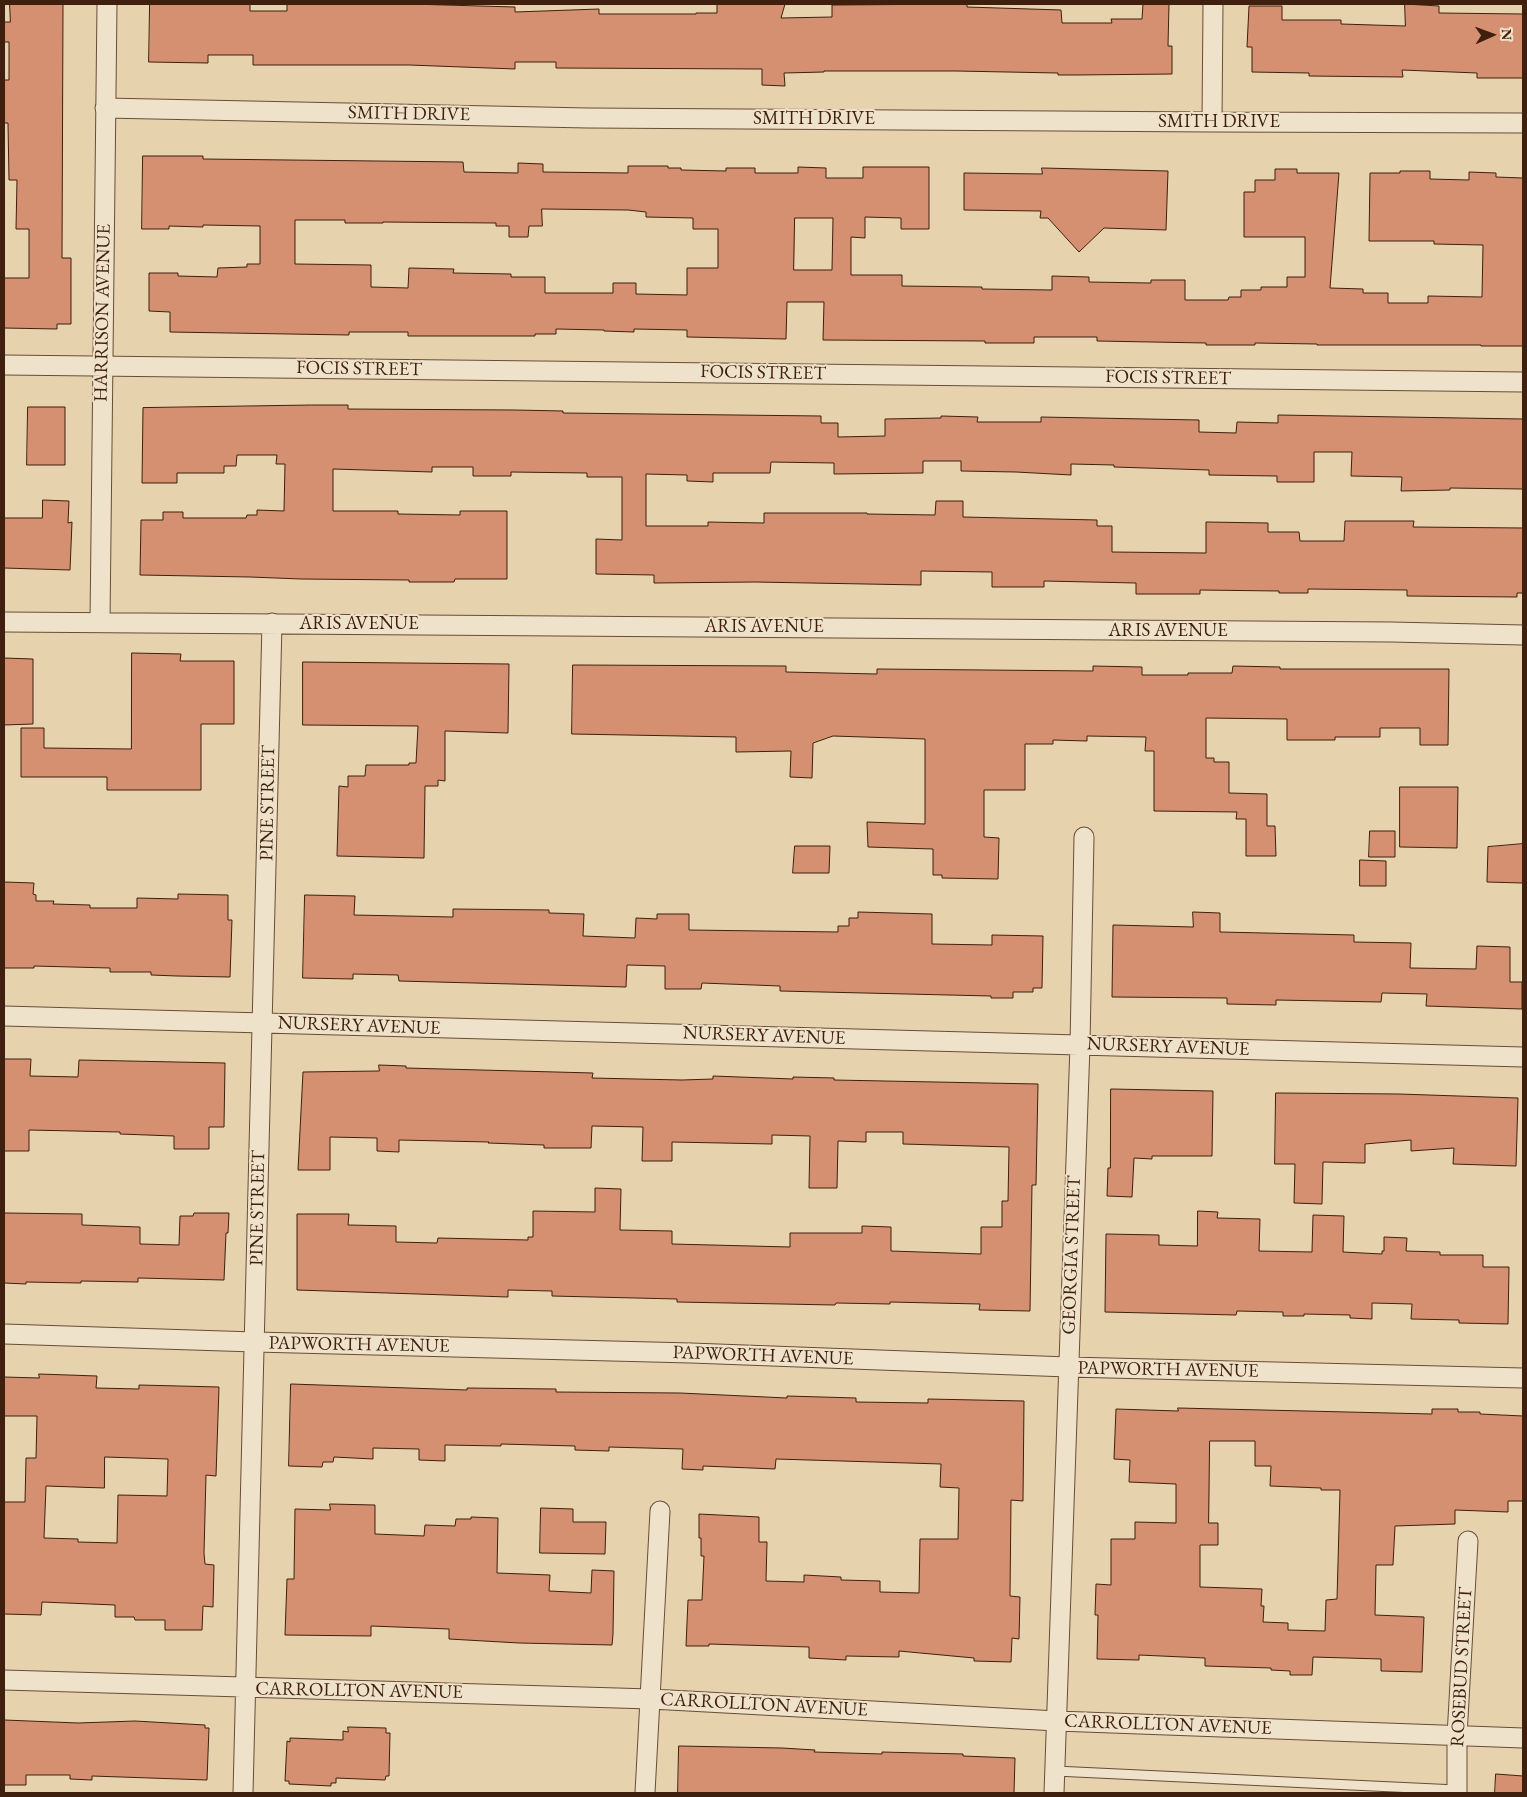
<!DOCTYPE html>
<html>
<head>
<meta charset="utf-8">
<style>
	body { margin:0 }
	#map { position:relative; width:1527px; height:1797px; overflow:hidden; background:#e6d3ae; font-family:"EB Garamond",serif }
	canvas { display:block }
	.frame { position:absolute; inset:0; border:5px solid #3f1f0d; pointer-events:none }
	.north { position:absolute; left:1467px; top:10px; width:50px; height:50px; -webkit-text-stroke:4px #efe2ca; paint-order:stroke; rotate:88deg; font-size:14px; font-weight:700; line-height:20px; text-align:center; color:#3f1f0d }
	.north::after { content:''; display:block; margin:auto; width:18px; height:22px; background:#3f1f0d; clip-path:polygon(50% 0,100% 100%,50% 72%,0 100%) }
</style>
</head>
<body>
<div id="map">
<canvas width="1527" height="1797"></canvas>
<div class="frame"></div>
<div class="north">N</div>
</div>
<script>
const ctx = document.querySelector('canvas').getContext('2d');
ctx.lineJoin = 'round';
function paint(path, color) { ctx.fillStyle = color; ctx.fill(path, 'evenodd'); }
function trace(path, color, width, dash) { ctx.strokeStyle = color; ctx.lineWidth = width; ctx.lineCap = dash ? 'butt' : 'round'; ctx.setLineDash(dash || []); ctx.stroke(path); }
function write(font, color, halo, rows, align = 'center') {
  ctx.font = font + ' "EB Garamond",serif'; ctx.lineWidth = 4; ctx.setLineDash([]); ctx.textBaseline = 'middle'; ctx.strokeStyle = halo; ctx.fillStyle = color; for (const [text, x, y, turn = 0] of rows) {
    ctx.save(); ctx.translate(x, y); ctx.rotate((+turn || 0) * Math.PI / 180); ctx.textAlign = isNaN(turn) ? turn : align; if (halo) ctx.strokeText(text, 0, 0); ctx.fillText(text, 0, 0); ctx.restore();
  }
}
const building = new Path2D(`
	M 10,4 L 63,4 L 62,258 L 71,258 L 71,324 L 57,324 L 57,329 L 4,328 L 4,278 L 29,278 L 29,229 L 16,229 L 17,180 L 9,180 L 8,123 L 4,123 L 4,80 L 9,80 L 9,42 L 4,42 L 4,22 L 10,22 Z
	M 150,4 L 250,4 L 250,11 L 287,11 L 287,4 L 410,4 L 515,7 L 515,12 L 599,9 L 599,14 L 696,14 L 696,13 L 717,13 L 717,4 L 785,4 L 781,18 L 832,17 L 832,5 L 967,4 L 967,7 L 1061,10 L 1062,23 L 1112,23 L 1111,19 L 1142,19 L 1143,4 L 1169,4 L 1168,46 L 1172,46 L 1172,74 L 1076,75 L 1058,75 L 1058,73 L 956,71 L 824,71 L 824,72 L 784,73 L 785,86 L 762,85 L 762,69 L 556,68 L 556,62 L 515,62 L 515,69 L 409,65 L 253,65 L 253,55 L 208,55 L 208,63 L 149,62 Z
	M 1405,4 L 1439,6 L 1439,13 L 1523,14 L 1523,78 L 1477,78 L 1477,73 L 1402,70 L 1403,77 L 1309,76 L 1309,73 L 1252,72 L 1252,47 L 1247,47 L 1249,6 L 1282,6 L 1282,20 L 1341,20 L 1341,24 L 1405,26 Z
	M 143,156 L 203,156 L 203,159 L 463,162 L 464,172 L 518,173 L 518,163 L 543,164 L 543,172 L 628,173 L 628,166 L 668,166 L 668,168 L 681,168 L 681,170 L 726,171 L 726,168 L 755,168 L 755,173 L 798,173 L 798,167 L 826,168 L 826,178 L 863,178 L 863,167 L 929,167 L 929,229 L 901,229 L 901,218 L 865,217 L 865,238 L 851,237 L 851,275 L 902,275 L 902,286 L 982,287 L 982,289 L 1052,290 L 1052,276 L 1089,277 L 1089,282 L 1151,283 L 1151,280 L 1185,280 L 1185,300 L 1228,300 L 1229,297 L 1241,297 L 1241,290 L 1261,290 L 1261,287 L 1287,287 L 1287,277 L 1305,277 L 1305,237 L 1244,237 L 1244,192 L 1255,192 L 1255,180 L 1275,180 L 1275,169 L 1297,169 L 1297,173 L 1339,173 L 1330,288 L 1363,289 L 1363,293 L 1388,293 L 1388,303 L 1428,303 L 1428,296 L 1482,297 L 1483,245 L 1434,244 L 1434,241 L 1369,241 L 1370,173 L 1400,173 L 1400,171 L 1430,171 L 1430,179 L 1469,180 L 1469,172 L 1496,173 L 1496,177 L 1523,178 L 1523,346 L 1481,346 L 1481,345 L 1317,345 L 1317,344 L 1255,343 L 1255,345 L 1206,345 L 1206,343 L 1097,341 L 1097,337 L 1034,337 L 1034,343 L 985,343 L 985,341 L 823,340 L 824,302 L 787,302 L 786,339 L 687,337 L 687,330 L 634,329 L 634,332 L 604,331 L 604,330 L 556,329 L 556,334 L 535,334 L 535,336 L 408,336 L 408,332 L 349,332 L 349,335 L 170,332 L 170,312 L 149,311 L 149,273 L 178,273 L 178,276 L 217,277 L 218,268 L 247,267 L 247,264 L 260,264 L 260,226 L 203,225 L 203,227 L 169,226 L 169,229 L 142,229 ZM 542,209 L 628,210 L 646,212 L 646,217 L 693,218 L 693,229 L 718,229 L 718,268 L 687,268 L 687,295 L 636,294 L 636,283 L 613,283 L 613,293 L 545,293 L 545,277 L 511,277 L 511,274 L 453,273 L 454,269 L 409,268 L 408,288 L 371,287 L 371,265 L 295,264 L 295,220 L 345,220 L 345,223 L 383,223 L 383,222 L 496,223 L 496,226 L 509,226 L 509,237 L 528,237 L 529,226 L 542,226 ZM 795,218 L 833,218 L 832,270 L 794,270 Z
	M 1042,168 L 1168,171 L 1166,230 L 1104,228 L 1079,252 L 1048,218 L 1040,218 L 1041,211 L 964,210 L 964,173 L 1042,174 Z
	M 312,405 L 348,405 L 348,409 L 515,410 L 563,411 L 563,413 L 821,416 L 821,423 L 838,423 L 838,437 L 885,436 L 885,419 L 941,418 L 941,416 L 978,417 L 977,422 L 1041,422 L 1041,417 L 1199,420 L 1199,432 L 1236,433 L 1237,422 L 1278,423 L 1278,415 L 1523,419 L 1523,489 L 1450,488 L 1450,490 L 1401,491 L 1402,477 L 1351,476 L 1352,452 L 1314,452 L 1314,482 L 1277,482 L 1277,476 L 1209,475 L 1209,470 L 1114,467 L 1114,465 L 1071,464 L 1071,475 L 1016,472 L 961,471 L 961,461 L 923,461 L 923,473 L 834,474 L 834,463 L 771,462 L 770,473 L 713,473 L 713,482 L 687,481 L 687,475 L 646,474 L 646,526 L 708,526 L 708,522 L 764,523 L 764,513 L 867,513 L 867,514 L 935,515 L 936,501 L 963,501 L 963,517 L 1097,520 L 1097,526 L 1112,526 L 1112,552 L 1206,553 L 1206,522 L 1268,523 L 1268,532 L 1299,532 L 1300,541 L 1344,541 L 1345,521 L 1414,521 L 1413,527 L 1523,528 L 1523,593 L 1517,593 L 1517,597 L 1407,596 L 1407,590 L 1308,589 L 1308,593 L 1279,593 L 1279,591 L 1200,590 L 1200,594 L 1136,594 L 1136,583 L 1044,581 L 1044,587 L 992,587 L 992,572 L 921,571 L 921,585 L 755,582 L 654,583 L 654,575 L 596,574 L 596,539 L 622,540 L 622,477 L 587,477 L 587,473 L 511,472 L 511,476 L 473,476 L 473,467 L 432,467 L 432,472 L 333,469 L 333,511 L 398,511 L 398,514 L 460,515 L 460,511 L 507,511 L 507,579 L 455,579 L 454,582 L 409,582 L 409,580 L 301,579 L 250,577 L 140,575 L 141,520 L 163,520 L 163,512 L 183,512 L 183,518 L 246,518 L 247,515 L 257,515 L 257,510 L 284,511 L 285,464 L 276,464 L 277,455 L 237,455 L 236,466 L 224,466 L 224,473 L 177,473 L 177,483 L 142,483 L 143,408 Z
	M 28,407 L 65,407 L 65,465 L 27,465 Z
	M 43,500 L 69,501 L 68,523 L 72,522 L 70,570 L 4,568 L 4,518 L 42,518 Z
	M 132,653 L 181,654 L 180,661 L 234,661 L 234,724 L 201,724 L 201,790 L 107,790 L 107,777 L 21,777 L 21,728 L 44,728 L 44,748 L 131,749 Z
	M 4,658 L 33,659 L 33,724 L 4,725 Z
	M 303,662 L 509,664 L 508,733 L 445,731 L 445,781 L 438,780 L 438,786 L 425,786 L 424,858 L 337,856 L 339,786 L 348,787 L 348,776 L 365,776 L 366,765 L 409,765 L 409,763 L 416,763 L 418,726 L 303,725 Z
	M 573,665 L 786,666 L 786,672 L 877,674 L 877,669 L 1093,671 L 1093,666 L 1142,667 L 1142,675 L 1188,675 L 1188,673 L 1232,673 L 1233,666 L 1280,667 L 1280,669 L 1449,669 L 1448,745 L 1420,745 L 1420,728 L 1380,728 L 1380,737 L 1335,737 L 1335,740 L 1287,740 L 1287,719 L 1206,718 L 1206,758 L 1214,758 L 1214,762 L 1229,762 L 1229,793 L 1267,794 L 1267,826 L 1275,826 L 1276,856 L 1246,856 L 1246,819 L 1236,819 L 1237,812 L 1154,811 L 1154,751 L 1145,751 L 1146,737 L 1087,736 L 1087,741 L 1053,740 L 1053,744 L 1025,744 L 1025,790 L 984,790 L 984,837 L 999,838 L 998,879 L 942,878 L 942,875 L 933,875 L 933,849 L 868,847 L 867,822 L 925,824 L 925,739 L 833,736 L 813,743 L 812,778 L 790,777 L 791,751 L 736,752 L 736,737 L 572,734 Z
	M 1400,787 L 1458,787 L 1457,848 L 1400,847 Z
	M 1370,831 L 1395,831 L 1395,857 L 1369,857 Z
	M 1523,844 L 1523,883 L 1487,882 L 1488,847 Z
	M 795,846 L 830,846 L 829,873 L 793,873 Z
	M 1360,860 L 1386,861 L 1386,886 L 1360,886 Z
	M 4,882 L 34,883 L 33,894 L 36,895 L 36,901 L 54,901 L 53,904 L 90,905 L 90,908 L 137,908 L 137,898 L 178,899 L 178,894 L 228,895 L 228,920 L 232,920 L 230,977 L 177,976 L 151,975 L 151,972 L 110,972 L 110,968 L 34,966 L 34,968 L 4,968 Z
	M 305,895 L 355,896 L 354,915 L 453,917 L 453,909 L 549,910 L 549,913 L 584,914 L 583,936 L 635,938 L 636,918 L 657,919 L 657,914 L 689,914 L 689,930 L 838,932 L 838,926 L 849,926 L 849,918 L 858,918 L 858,912 L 932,914 L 932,944 L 992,945 L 992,935 L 1043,936 L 1042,988 L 1033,988 L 1033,992 L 1013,992 L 1013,998 L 991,998 L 991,996 L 780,991 L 780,986 L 702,983 L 701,989 L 665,989 L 665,966 L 627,965 L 626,987 L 399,981 L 398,975 L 353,974 L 353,979 L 303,978 Z
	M 1193,912 L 1220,913 L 1220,932 L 1354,935 L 1354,942 L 1411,943 L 1410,968 L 1476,969 L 1477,946 L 1510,947 L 1510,982 L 1522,982 L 1522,1009 L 1426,1006 L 1427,994 L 1382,993 L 1381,1002 L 1276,1000 L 1276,1005 L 1227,1004 L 1227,998 L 1112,997 L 1113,925 L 1193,927 Z
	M 4,1059 L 31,1059 L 30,1076 L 78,1077 L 79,1060 L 225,1063 L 224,1127 L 209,1127 L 209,1149 L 174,1149 L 174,1136 L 120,1134 L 120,1132 L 29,1130 L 29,1151 L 4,1151 Z
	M 379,1065 L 406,1066 L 406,1068 L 593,1073 L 592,1078 L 682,1080 L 713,1079 L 713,1076 L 793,1079 L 793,1077 L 834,1078 L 834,1080 L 1038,1084 L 1036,1185 L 1032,1185 L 1030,1311 L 979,1310 L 980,1304 L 890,1302 L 890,1304 L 836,1303 L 835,1305 L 677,1302 L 677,1299 L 552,1296 L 552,1291 L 508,1290 L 508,1297 L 297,1290 L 297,1214 L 349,1214 L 348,1225 L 396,1226 L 396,1242 L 437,1243 L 438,1238 L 528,1240 L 528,1237 L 533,1237 L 533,1211 L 595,1212 L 595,1188 L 621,1189 L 620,1230 L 672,1231 L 672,1244 L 790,1247 L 790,1233 L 862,1233 L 862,1226 L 891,1227 L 891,1251 L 981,1254 L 981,1227 L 1002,1227 L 1002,1201 L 1008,1201 L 1009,1147 L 903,1144 L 903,1132 L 866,1132 L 866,1142 L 838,1141 L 837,1188 L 809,1188 L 810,1136 L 772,1135 L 772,1144 L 672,1142 L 672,1161 L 642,1161 L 643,1127 L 592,1126 L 591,1148 L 544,1148 L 544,1145 L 488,1143 L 489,1142 L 399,1140 L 399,1152 L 377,1151 L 377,1138 L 330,1137 L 330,1170 L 298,1170 L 303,1072 L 379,1071 Z
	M 1111,1089 L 1213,1091 L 1212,1156 L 1152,1156 L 1152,1159 L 1134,1158 L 1132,1197 L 1107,1196 L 1108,1168 L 1110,1168 Z
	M 1276,1093 L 1399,1094 L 1518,1098 L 1516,1166 L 1453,1164 L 1454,1148 L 1411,1151 L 1411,1140 L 1365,1144 L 1365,1163 L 1323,1162 L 1322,1204 L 1294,1203 L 1295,1164 L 1275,1164 Z
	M 1198,1211 L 1218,1212 L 1217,1218 L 1260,1219 L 1259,1251 L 1312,1252 L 1313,1215 L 1344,1216 L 1343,1252 L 1382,1254 L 1382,1251 L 1384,1251 L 1384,1237 L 1407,1238 L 1406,1251 L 1440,1252 L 1440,1255 L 1483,1255 L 1483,1267 L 1509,1267 L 1508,1324 L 1459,1323 L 1459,1320 L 1411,1319 L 1412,1304 L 1372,1303 L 1372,1319 L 1350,1318 L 1350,1315 L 1304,1314 L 1304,1316 L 1283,1316 L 1283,1312 L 1237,1311 L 1236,1315 L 1105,1312 L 1106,1234 L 1159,1235 L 1159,1245 L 1197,1246 Z
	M 4,1213 L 82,1214 L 82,1225 L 140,1227 L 140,1244 L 179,1245 L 180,1216 L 193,1216 L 194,1213 L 229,1213 L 228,1233 L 226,1233 L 224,1280 L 138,1278 L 138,1282 L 81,1281 L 81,1283 L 26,1282 L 26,1284 L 4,1283 Z
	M 39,1374 L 97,1376 L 96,1388 L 139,1389 L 139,1385 L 219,1387 L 216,1476 L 206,1475 L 204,1553 L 205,1564 L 214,1565 L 213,1607 L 203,1606 L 202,1630 L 165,1630 L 165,1620 L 135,1620 L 134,1617 L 115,1617 L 115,1605 L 42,1602 L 41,1615 L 4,1614 L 4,1502 L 25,1502 L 26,1458 L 36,1458 L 37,1416 L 4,1416 L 4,1377 L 39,1378 ZM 105,1457 L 168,1459 L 167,1496 L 118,1495 L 117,1543 L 78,1542 L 78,1539 L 44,1538 L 46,1486 L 104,1488 Z
	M 291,1384 L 467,1390 L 467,1388 L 556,1389 L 556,1392 L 680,1393 L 787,1398 L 787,1396 L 856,1398 L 856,1402 L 928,1403 L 928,1399 L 1024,1401 L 1023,1501 L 1011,1500 L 1010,1596 L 1020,1597 L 1019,1639 L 1012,1638 L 1011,1662 L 974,1661 L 974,1658 L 899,1651 L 899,1657 L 846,1656 L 846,1660 L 809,1658 L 809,1647 L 709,1644 L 709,1646 L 686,1646 L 688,1600 L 702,1600 L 704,1556 L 701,1556 L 701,1538 L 699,1538 L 699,1514 L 759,1517 L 759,1542 L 767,1542 L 766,1581 L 804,1582 L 804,1575 L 841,1577 L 841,1580 L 880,1581 L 880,1592 L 919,1593 L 920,1539 L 958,1539 L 959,1488 L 940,1487 L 941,1464 L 776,1459 L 775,1469 L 703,1466 L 703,1470 L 682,1469 L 683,1449 L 609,1447 L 609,1451 L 575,1450 L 575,1446 L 501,1444 L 501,1446 L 445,1445 L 445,1461 L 419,1460 L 419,1449 L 373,1448 L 373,1459 L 334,1457 L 333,1462 L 323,1462 L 322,1467 L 289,1466 Z
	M 1178,1408 L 1432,1414 L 1432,1409 L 1458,1409 L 1458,1412 L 1480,1412 L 1480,1414 L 1523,1416 L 1523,1501 L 1508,1501 L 1508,1512 L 1455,1510 L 1455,1524 L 1395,1526 L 1393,1565 L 1376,1565 L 1375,1615 L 1424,1617 L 1422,1672 L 1381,1671 L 1381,1659 L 1313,1657 L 1312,1675 L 1290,1675 L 1290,1671 L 1271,1670 L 1271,1668 L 1205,1666 L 1205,1658 L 1139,1655 L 1139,1660 L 1097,1659 L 1098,1615 L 1095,1615 L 1096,1584 L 1111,1585 L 1111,1539 L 1135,1539 L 1135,1522 L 1176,1523 L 1176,1484 L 1129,1482 L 1130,1460 L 1114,1459 L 1116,1409 L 1178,1411 ZM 1210,1441 L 1255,1441 L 1255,1466 L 1271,1466 L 1270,1486 L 1321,1488 L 1321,1490 L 1340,1490 L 1337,1599 L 1326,1600 L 1325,1631 L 1288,1630 L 1288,1623 L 1263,1622 L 1264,1606 L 1261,1606 L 1262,1589 L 1200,1587 L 1200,1545 L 1218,1545 L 1218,1523 L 1209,1523 Z
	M 330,1504 L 375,1505 L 375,1534 L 424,1536 L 425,1525 L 455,1526 L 456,1519 L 471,1519 L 471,1517 L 498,1518 L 497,1573 L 550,1575 L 549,1591 L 591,1593 L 592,1570 L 614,1571 L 613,1634 L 612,1645 L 519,1643 L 449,1639 L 449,1629 L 371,1626 L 371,1636 L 285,1635 L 287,1579 L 294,1579 L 295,1509 L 330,1510 Z
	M 541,1508 L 573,1509 L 573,1522 L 606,1522 L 605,1554 L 540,1553 Z
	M 4,1720 L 78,1723 L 135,1721 L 205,1725 L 205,1728 L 209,1728 L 207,1780 L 92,1776 L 92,1780 L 70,1779 L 70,1775 L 26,1775 L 26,1785 L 4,1785 Z
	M 348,1727 L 386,1728 L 386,1733 L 390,1733 L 389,1776 L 386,1776 L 385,1780 L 336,1778 L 336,1783 L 331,1783 L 331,1786 L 289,1784 L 289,1781 L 285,1781 L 287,1741 L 290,1742 L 290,1738 L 343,1740 L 343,1731 L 348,1732 Z
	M 679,1746 L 782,1748 L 815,1750 L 814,1752 L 882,1754 L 882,1752 L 963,1754 L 963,1756 L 1015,1758 L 1014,1793 L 678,1793 Z
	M 1496,1774 L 1523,1776 L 1523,1793 L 1495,1793 Z`);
paint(building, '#d59072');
trace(building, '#3f1f0d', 1);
const lane = new Path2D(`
	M 1055,1771 L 1457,1790`);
const street = new Path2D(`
	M 105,108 L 588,118 L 1212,122 L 1523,123
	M 1212,122 L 1213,4
	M 4,365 L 1523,382
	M 4,622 L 1391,632 L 1523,635
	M 100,622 L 107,4
	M 4,1016 L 1523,1057
	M 4,1334 L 255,1342 L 691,1353 L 1068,1367 L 1523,1378
	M 4,1680 L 651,1699 L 1057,1721 L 1523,1738
	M 243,1793 L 272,623
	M 645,1793 L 660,1511
	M 1054,1793 L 1080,1045 L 1084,837
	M 1457,1793 L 1457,1736 L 1468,1541`);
trace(lane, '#694c35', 11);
trace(street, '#694c35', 21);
trace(lane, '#efe2ca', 9);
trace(street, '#efe2ca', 19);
write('19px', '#3f1f0d', '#efe2ca', [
	["SMITH DRIVE",409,114,1],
	["SMITH DRIVE",814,119],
	["SMITH DRIVE",1219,122],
	["HARRISON AVENUE",103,313,-89],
	["FOCIS STREET",359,369,1],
	["FOCIS STREET",763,373,1],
	["FOCIS STREET",1168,378,1],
	["ARIS AVENUE",359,624],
	["ARIS AVENUE",764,627],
	["ARIS AVENUE",1168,631],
	["PINE STREET",268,803,-89],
	["NURSERY AVENUE",359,1026,2],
	["NURSERY AVENUE",764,1036,2],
	["NURSERY AVENUE",1168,1047,2],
	["PINE STREET",258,1208,-89],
	["GEORGIA STREET",1072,1255,-88],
	["PAPWORTH AVENUE",359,1345,1],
	["PAPWORTH AVENUE",763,1356,2],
	["PAPWORTH AVENUE",1168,1370,1],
	["ROSEBUD STREET",1462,1667,-87],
	["CARROLLTON AVENUE",359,1691,1],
	["CARROLLTON AVENUE",764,1705,3],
	["CARROLLTON AVENUE",1168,1725,2]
]);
</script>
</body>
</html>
